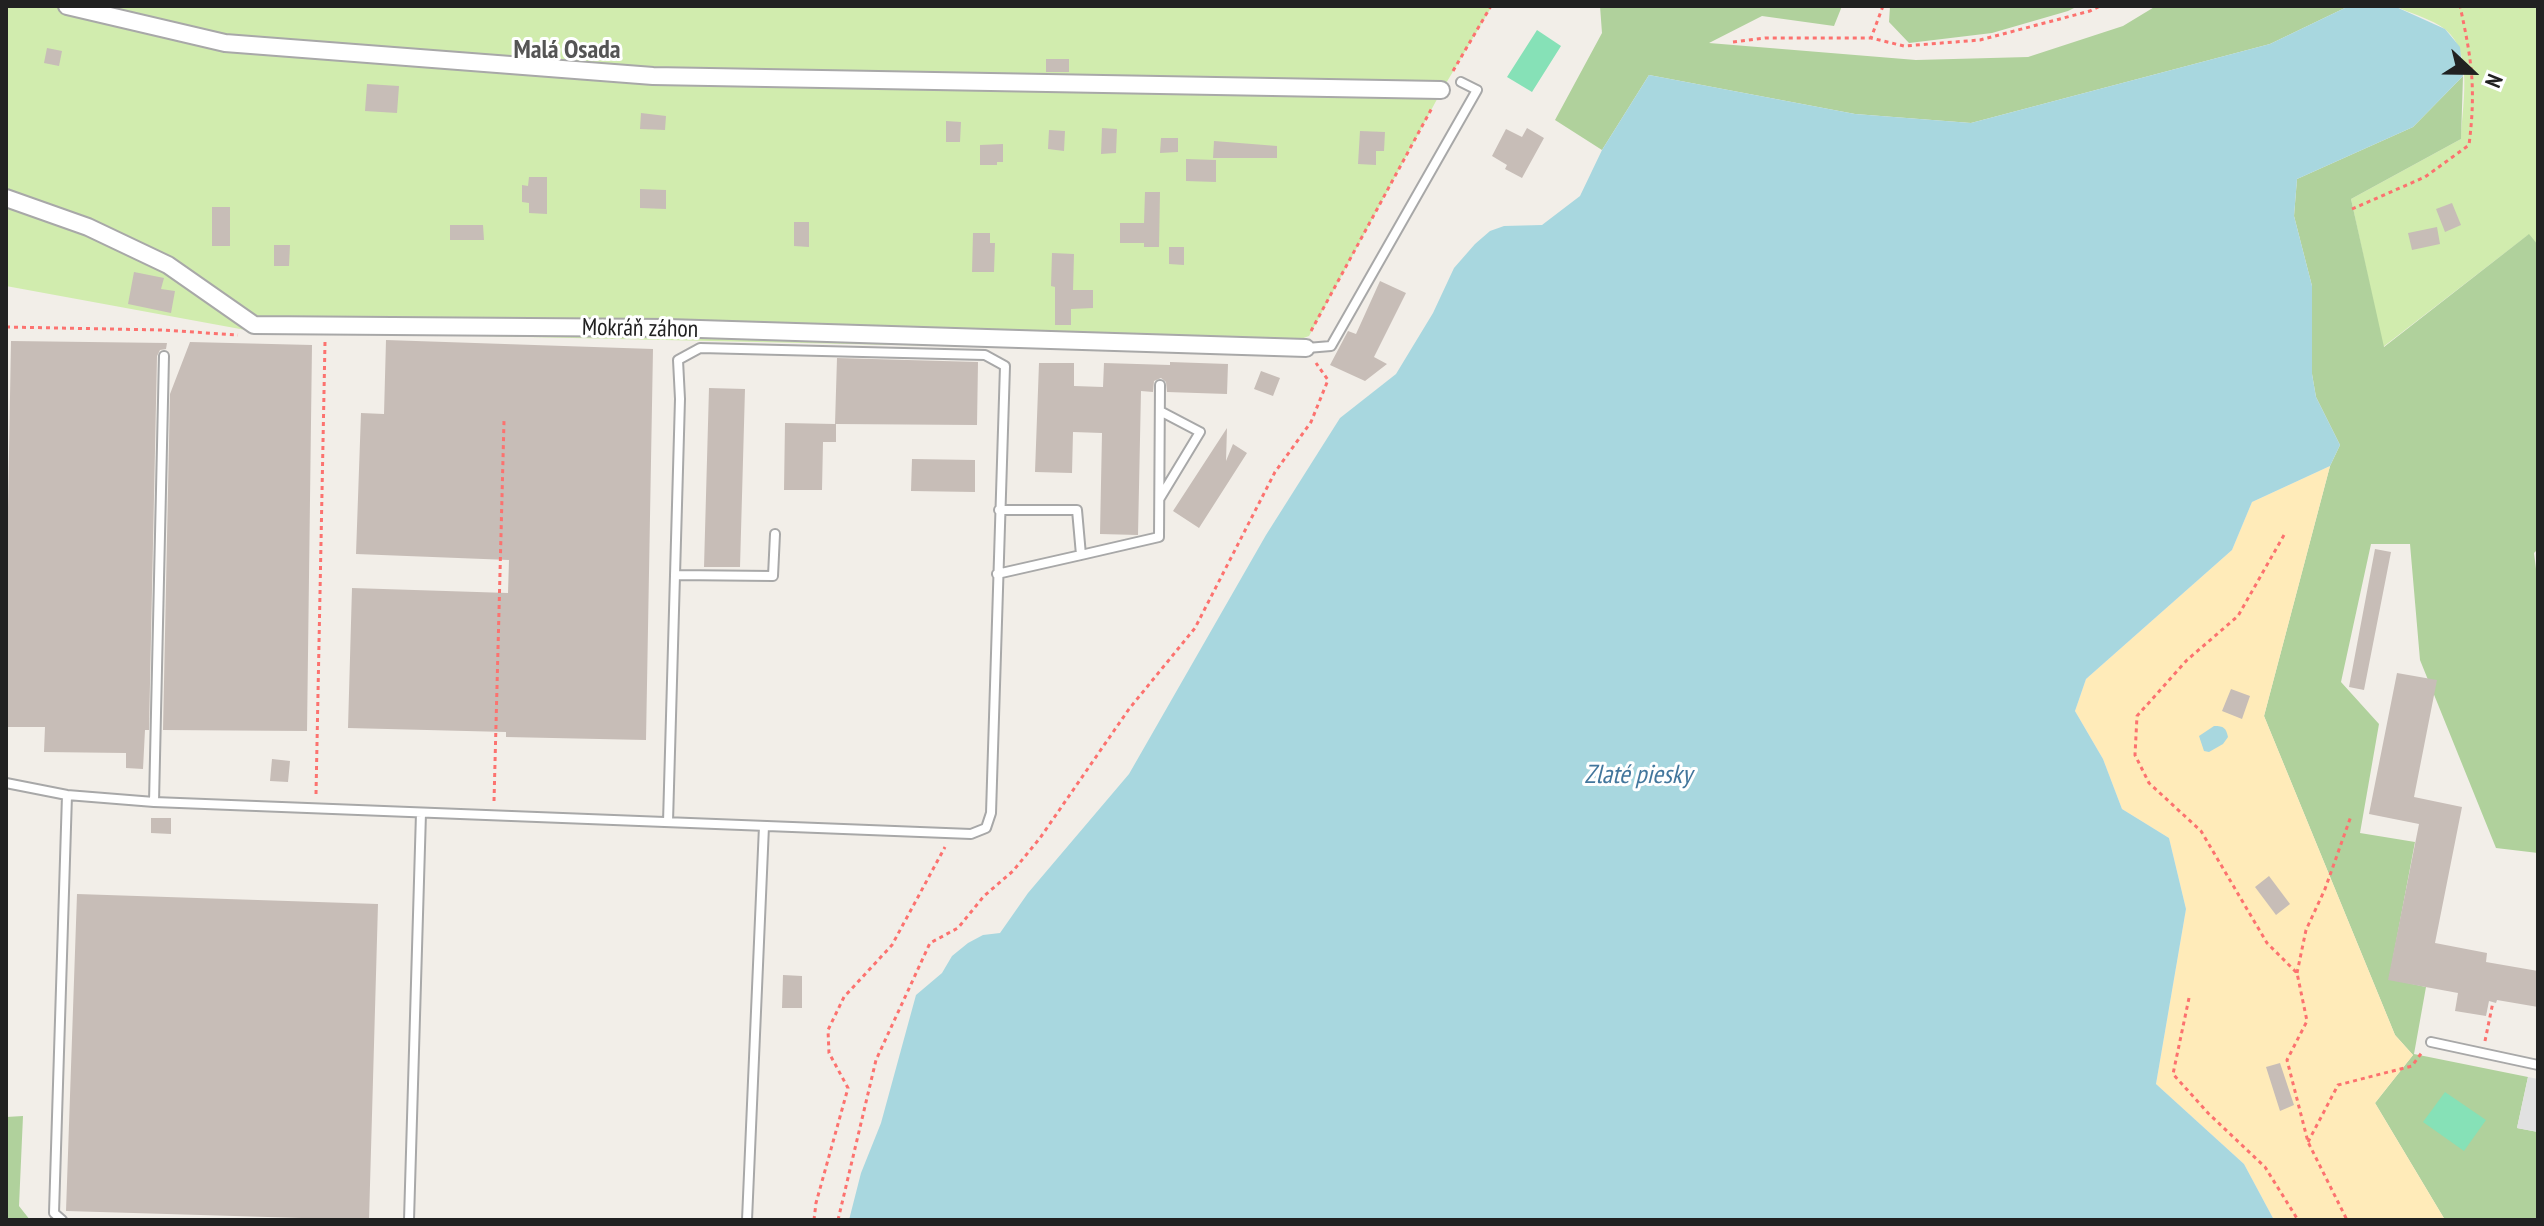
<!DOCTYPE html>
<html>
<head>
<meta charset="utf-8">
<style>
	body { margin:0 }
	#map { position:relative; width:2544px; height:1226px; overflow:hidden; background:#f2eee8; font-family:"PT Sans Narrow",sans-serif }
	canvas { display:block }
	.frame { position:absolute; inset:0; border:8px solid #212121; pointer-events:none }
	.north { position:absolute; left:2432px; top:32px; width:80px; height:80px; -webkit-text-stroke:6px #fff; paint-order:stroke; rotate:112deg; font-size:22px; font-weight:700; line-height:32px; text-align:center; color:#212121 }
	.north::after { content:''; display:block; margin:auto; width:28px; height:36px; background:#212121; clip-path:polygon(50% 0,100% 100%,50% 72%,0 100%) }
</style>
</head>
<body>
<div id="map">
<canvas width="2544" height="1226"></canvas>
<div class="frame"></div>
<div class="north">N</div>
</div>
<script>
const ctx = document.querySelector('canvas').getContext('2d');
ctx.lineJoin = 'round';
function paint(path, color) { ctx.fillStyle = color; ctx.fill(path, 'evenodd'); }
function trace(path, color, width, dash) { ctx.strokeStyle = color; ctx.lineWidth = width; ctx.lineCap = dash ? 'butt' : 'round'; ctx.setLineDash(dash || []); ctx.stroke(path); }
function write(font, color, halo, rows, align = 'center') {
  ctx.font = font + ' "PT Sans Narrow",sans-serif'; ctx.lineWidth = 6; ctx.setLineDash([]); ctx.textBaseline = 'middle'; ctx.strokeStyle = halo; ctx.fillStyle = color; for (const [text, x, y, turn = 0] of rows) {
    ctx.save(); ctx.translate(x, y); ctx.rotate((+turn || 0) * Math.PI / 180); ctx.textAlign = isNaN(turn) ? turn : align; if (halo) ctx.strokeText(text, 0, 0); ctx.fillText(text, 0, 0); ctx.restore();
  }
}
paint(new Path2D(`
	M 6,6 L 1492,6 L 1442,90 L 1309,336 L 1262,353 L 251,331 L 6,286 Z
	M 2394,6 L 2538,6 L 2538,245 L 2528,235 L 2383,347 L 2351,199 L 2461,139 C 2462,106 2474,53 2446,30 C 2432,19 2410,13 2394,6 Z`), '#d1ecae');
paint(new Path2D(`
	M 1600,6 L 1842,6 L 1834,26 L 1762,16 L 1709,43 L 1916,60 L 2028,57 L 2123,26 L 2156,6 L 2349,6 L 2270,44 L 1971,123 L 1855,114 L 1649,75 L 1602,150 L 1555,120 L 1602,33 Z
	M 1890,6 L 2078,6 L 2068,11 L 1992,33 L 1909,43 L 1889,22 Z
	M 2463,76 L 2461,139 L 2351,199 L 2384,347 L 2529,234 L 2538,245 L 2538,549 L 2534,553 L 2538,585 L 2538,853 L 2496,848 L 2420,660 L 2410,544 L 2371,544 L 2341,682 L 2379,724 L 2360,833 L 2415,842 L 2389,979 L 2426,987 L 2414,1054 L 2528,1077 L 2517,1128 L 2538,1132 L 2538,1220 L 2445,1220 L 2375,1103 L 2413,1055 L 2395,1035 L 2264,716 L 2330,466 L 2340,445 L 2316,397 L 2312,374 L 2312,286 L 2294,216 L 2297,179 L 2413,127 Z
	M 23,1116 L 19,1206 L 30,1220 L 6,1220 L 6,1117 Z`), '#b0d19c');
paint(new Path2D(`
	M 2330,466 L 2264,716 L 2395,1035 L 2413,1055 L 2375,1103 L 2445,1220 L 2274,1220 L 2244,1164 L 2156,1084 L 2186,909 L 2169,838 L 2122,809 L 2103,759 L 2075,711 L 2086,679 L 2232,550 L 2252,502 Z`), '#ffebb9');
paint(new Path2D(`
	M 1537,30 L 1561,46 L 1532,92 L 1507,77 Z
	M 2445,1092 L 2486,1120 L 2464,1151 L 2423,1122 Z`), '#86e1b7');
paint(new Path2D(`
	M 2528,1077 L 2538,1079 L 2538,1132 L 2517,1128 Z`), '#e1e1e1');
paint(new Path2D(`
	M 2349,6 L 2394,6 L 2445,29 L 2460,47 L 2463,76 L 2413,127 L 2297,179 L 2294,216 L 2312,286 L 2312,374 L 2316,397 L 2340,445 L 2330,466 L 2252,502 L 2232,550 L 2086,679 L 2075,711 L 2103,759 L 2122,809 L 2169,838 L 2186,909 L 2156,1084 L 2244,1164 L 2274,1220 L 849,1220 L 861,1173 L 881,1123 L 916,995 L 942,973 L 952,956 L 968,943 L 983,935 L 1000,933 L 1028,893 L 1129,774 L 1266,535 L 1340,418 L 1396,374 L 1433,313 L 1454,268 L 1475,244 L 1490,231 L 1504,226 L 1542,225 L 1580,196 L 1602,150 L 1649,75 L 1855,114 L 1971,123 L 2270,44 Z
	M 2214,726 C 2224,726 2226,728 2228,737 L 2223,744 L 2209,752 L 2204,751 L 2199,736 Z`), '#a8d7df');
paint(new Path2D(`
	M 47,48 L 62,51 L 59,66 L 44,63 Z
	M 1046,59 L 1069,59 L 1069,72 L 1046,72 Z
	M 367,84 L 399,86 L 397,113 L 365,111 Z
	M 641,113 L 666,116 L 665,130 L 640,129 Z
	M 946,121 L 961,122 L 960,142 L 946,142 Z
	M 1102,128 L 1117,129 L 1116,153 L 1101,154 Z
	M 1527,128 L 1544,138 L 1522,178 L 1505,169 L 1507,165 L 1492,156 L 1506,129 L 1522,137 Z
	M 1049,130 L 1065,131 L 1064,151 L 1048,149 Z
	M 1360,131 L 1385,132 L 1384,151 L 1376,151 L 1376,165 L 1358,164 Z
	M 1161,138 L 1178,138 L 1178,152 L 1160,153 Z
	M 1214,141 L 1277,146 L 1277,158 L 1213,158 Z
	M 1003,144 L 1003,162 L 997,162 L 997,165 L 980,165 L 980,145 Z
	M 1186,159 L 1216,160 L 1216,182 L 1186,181 Z
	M 529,177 L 547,177 L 547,214 L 529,213 L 529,203 L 522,202 L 522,185 L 528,186 Z
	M 640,189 L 666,190 L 666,209 L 640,208 Z
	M 1145,192 L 1160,192 L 1159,247 L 1144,247 L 1144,243 L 1120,243 L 1120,223 L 1144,223 Z
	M 2452,203 L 2461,225 L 2445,232 L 2436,209 Z
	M 212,207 L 230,207 L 230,246 L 212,246 Z
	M 794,222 L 809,222 L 809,247 L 794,246 Z
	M 450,225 L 483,225 L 484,240 L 450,240 Z
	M 2437,227 L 2440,244 L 2412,250 L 2408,233 Z
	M 973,233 L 990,233 L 990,243 L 995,243 L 994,272 L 972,272 Z
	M 274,245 L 290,245 L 289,266 L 274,266 Z
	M 1169,247 L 1184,247 L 1184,265 L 1169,264 Z
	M 1052,253 L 1074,254 L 1073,290 L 1093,290 L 1093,308 L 1071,309 L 1071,325 L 1055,325 L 1055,287 L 1051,286 Z
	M 134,272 L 164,278 L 161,289 L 175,291 L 171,313 L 128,304 Z
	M 1380,281 L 1406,293 L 1374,357 L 1387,364 L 1365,381 L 1330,365 L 1348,331 L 1356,334 Z
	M 386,340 L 653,349 L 646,740 L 506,737 L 506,732 L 348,728 L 352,588 L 508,593 L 509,560 L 356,554 L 361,413 L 384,414 Z
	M 11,341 L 167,343 L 166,349 L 160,350 L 157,356 L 149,730 L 145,730 L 143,769 L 126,768 L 126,753 L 44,752 L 45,727 L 8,727 L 6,619 Z
	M 190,342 L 312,345 L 307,731 L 163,730 L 170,394 Z
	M 837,358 L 978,362 L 977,425 L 836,424 L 836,442 L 823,442 L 822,490 L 784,490 L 785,423 L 835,424 Z
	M 1170,362 L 1228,364 L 1227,394 L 1167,392 L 1166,382 L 1161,378 L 1154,381 L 1153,392 L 1141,391 L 1138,535 L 1100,534 L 1102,433 L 1073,432 L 1072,473 L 1035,472 L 1039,363 L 1074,363 L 1074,386 L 1103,387 L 1104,363 L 1170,365 Z
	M 1261,371 L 1280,378 L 1273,396 L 1254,389 Z
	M 709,388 L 745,389 L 740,567 L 704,567 Z
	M 1227,428 L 1226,461 L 1233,444 L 1247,453 L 1199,528 L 1173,511 Z
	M 912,459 L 975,460 L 975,492 L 911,491 Z
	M 2375,549 L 2391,552 L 2364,690 L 2349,687 Z
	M 2397,673 L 2437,680 L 2414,797 L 2462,807 L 2435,943 L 2487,953 L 2486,962 L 2538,971 L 2538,1007 L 2497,1000 L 2496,1003 L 2489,1001 L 2486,1016 L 2455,1011 L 2458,993 L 2388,980 L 2419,824 L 2369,814 Z
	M 2231,689 L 2250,696 L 2242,719 L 2222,711 Z
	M 272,759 L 290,761 L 288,782 L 270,781 Z
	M 151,818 L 171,818 L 171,834 L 151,833 Z
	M 2269,876 L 2290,904 L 2276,915 L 2255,887 Z
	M 77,894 L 378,904 L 369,1220 L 66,1211 Z
	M 783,975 L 802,976 L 802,1008 L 782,1008 Z
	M 2280,1063 L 2294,1105 L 2280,1111 L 2266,1067 Z`), '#c7bdb7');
const lane = new Path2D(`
	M 1307,348 L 1331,346 L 1477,90 L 1461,82
	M 1160,498 L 1200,432 L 1160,411
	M 999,510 L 1077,510 L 1081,555 L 1159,537 L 1160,385
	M 997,574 L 1081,555
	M 675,575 L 773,576 L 775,534
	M 6,783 L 67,795 L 154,802 L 971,834 L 986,828 L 991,813 L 1005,366 L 985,355 L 700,348 L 678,360 L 680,399 L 668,822
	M 154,802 L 164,356
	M 2431,1042 L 2538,1065
	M 62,1220 L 54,1213 L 67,795
	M 409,1220 L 421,813
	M 747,1220 L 764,826`);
const street = new Path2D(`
	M 67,6 L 225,43 L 653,76 L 1441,90
	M 6,198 L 88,227 L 168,265 L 254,325 L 668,328 L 1306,348`);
trace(lane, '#a8a8a8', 12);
trace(street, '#a8a8a8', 20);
trace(new Path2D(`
	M 1883,6 L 1871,38 L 1904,46 L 1980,40 L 2090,11 L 2100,6
	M 1733,42 L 1765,38 L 1871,38
	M 1453,71 L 1491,6
	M 2352,209 L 2425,177 L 2469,145 C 2476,89 2472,61 2460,6
	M 6,327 L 162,330 L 238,335
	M 1311,331 L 1433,106
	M 2284,535 L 2238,616 L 2187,660 L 2137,716 L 2135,755 L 2149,783 L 2201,831 L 2267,943 L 2297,973 L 2307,1021 L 2287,1060 L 2308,1142 L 2347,1220
	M 316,794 L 325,342
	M 494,801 L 504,421
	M 2297,973 L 2306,930 L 2325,889 L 2351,816
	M 2189,998 L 2173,1074 L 2208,1113 L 2265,1167 L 2298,1220
	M 2485,1041 L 2493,1002
	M 2308,1142 L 2338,1085 L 2412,1066 L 2423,1051
	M 814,1220 L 816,1203 L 848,1088 L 829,1053 L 828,1030 L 844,997 L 892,945 L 945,847
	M 838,1220 L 876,1060 L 930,943 L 958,928 L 984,896 L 1013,871 L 1040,838 L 1129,709 L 1195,628 L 1275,472 L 1311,422 L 1328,380 L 1316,363`), '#fc726f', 3, [4, 4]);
trace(lane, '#fff', 8);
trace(street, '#fff', 16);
write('24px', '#212121', '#fff', [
	["Mokráň záhon",640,329,1]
]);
write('bold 26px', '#545454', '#fff', [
	["Malá Osada",567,51]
]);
write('italic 26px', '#42769c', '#fff', [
	["Zlaté piesky",1638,776]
]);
</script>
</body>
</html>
